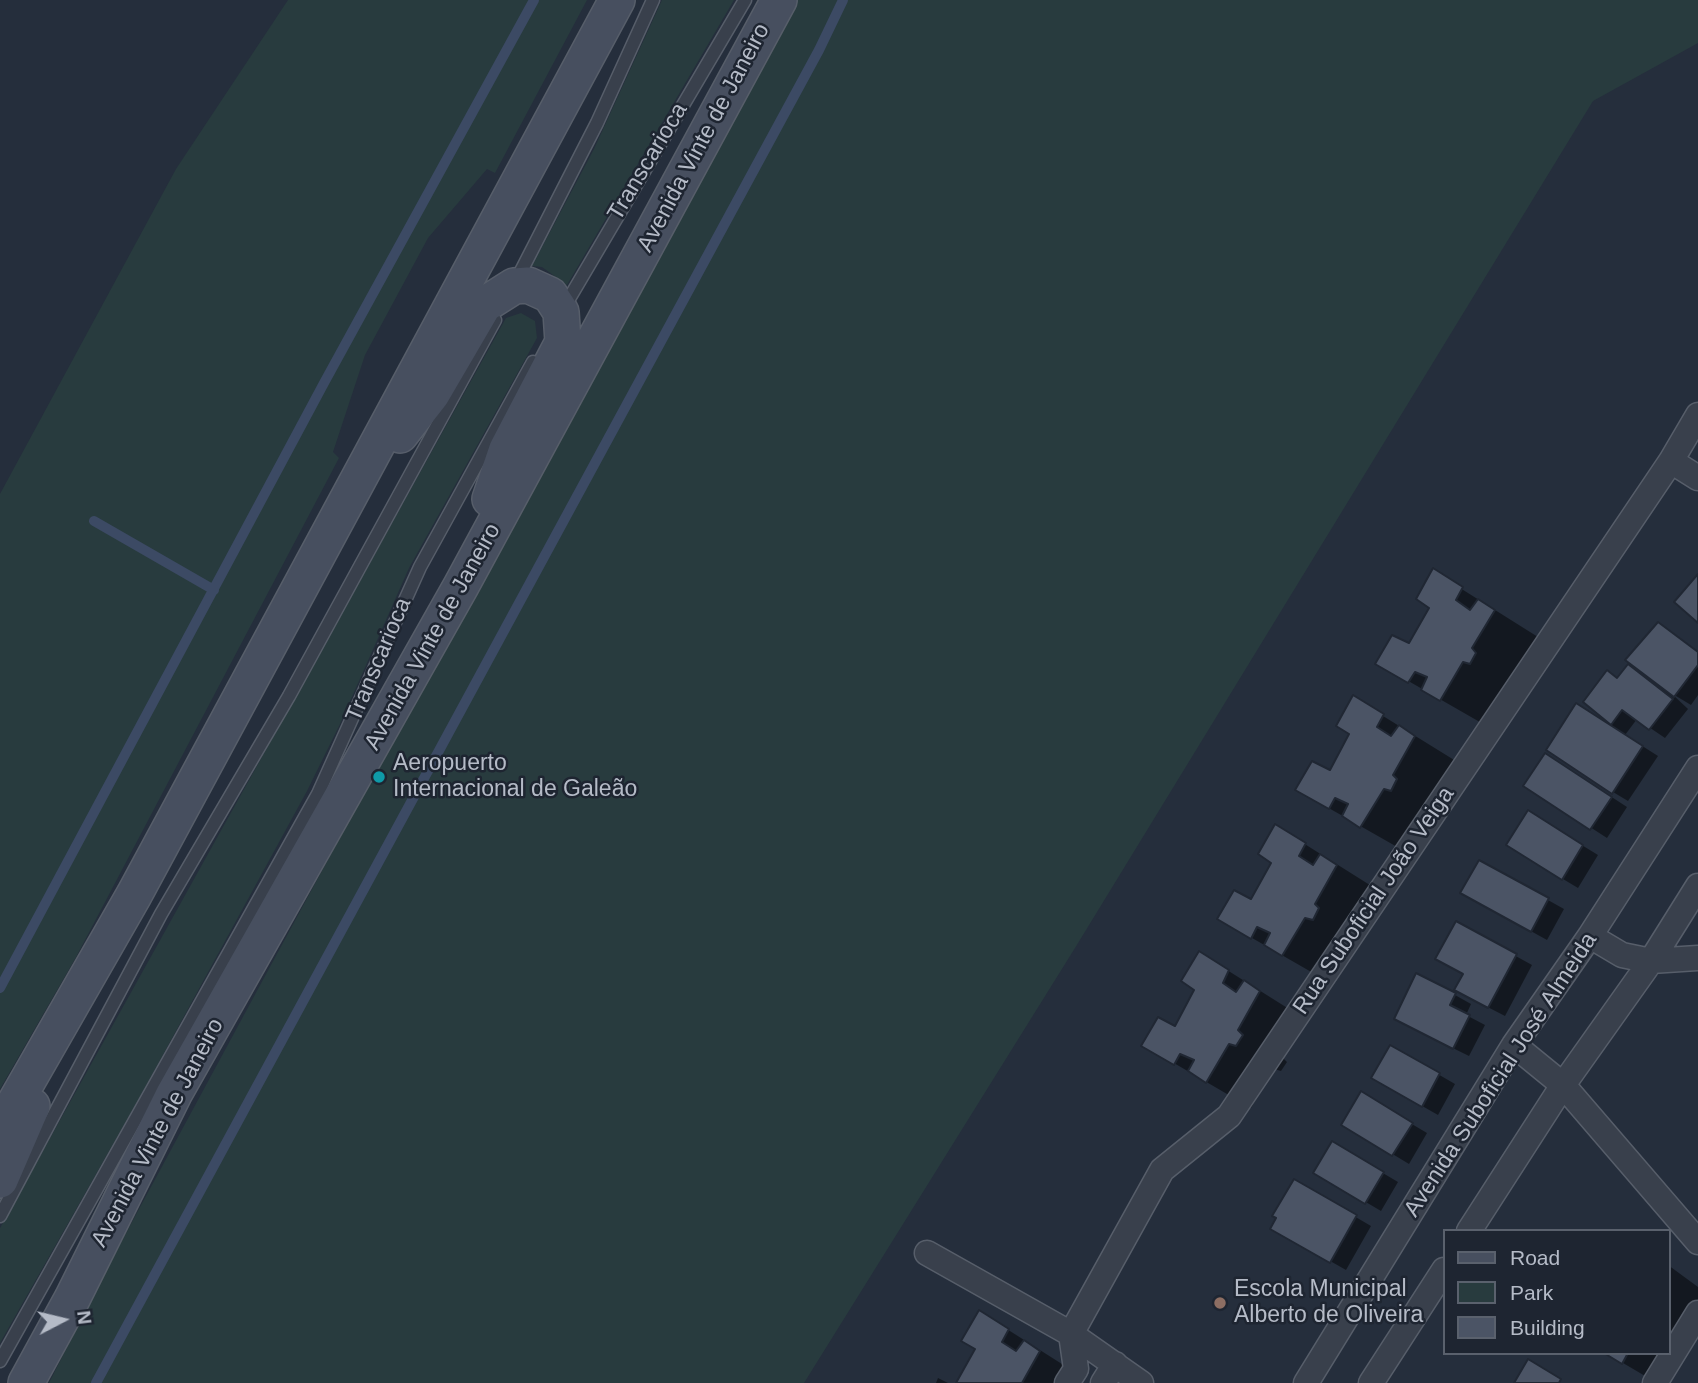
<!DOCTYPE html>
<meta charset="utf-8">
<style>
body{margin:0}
#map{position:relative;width:1698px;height:1383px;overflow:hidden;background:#252e3c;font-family:Arial,sans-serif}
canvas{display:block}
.legend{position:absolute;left:1443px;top:1229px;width:228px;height:126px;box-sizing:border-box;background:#1e2531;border:2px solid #5a616d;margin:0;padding:9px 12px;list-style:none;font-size:21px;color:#b5bbc7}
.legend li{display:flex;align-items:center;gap:14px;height:35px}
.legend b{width:35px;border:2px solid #5a616d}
.north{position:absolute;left:28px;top:1285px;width:70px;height:70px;-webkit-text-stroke:5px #1e2531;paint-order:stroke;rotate:83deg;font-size:19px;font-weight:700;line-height:28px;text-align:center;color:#b5bbc7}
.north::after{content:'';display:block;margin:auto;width:24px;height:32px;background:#b5bbc7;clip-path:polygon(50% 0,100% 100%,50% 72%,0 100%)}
</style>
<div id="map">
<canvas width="1698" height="1383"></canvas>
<ul class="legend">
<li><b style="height:9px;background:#474f5f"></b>Road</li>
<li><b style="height:19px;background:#283b3e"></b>Park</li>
<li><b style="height:19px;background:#4b5465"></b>Building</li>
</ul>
<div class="north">N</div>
</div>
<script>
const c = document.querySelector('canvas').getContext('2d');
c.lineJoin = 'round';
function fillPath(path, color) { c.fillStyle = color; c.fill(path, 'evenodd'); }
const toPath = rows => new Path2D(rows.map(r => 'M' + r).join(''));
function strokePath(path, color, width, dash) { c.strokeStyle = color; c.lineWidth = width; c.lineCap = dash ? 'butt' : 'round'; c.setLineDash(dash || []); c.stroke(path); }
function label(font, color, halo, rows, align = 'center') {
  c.font = font + ' Arial,sans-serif'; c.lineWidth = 5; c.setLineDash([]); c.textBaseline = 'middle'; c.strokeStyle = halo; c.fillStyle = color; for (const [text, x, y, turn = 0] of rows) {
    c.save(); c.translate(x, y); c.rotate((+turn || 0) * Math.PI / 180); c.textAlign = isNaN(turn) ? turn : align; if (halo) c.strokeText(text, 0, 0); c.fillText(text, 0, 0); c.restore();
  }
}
fillPath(toPath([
 [288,0,587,0,495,173,487,169,428,238,365,355,333,452,339,458,75,959,0,1089,0,494,176,169],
 [662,0,734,0,567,285,542,267,532,266,594,149],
 [793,0,1698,0,1698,43,1593,101,1075,948,804,1383,49,1383,106,1270],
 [521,313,535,321,537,338,409,568,340,724,307,791,141,1095,0,1343,0,1228,506,318]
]), '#283b3e');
fillPath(toPath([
 [1433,571,1538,637,1485,725,1377,663,1410,646,1431,608],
 [1658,624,1698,651,1698,695,1691,705,1671,693,1688,709,1665,738,1637,719,1625,735,1658,756,1628,801,1613,792,1604,722,1618,679,1628,666,1646,673],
 [1354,698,1459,763,1406,852,1297,790,1330,773,1352,734],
 [1561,764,1627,807,1607,838,1525,785],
 [1544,822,1598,855,1578,888,1563,879],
 [1276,826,1381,892,1327,981,1219,919,1252,901,1273,863],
 [1480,862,1564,909,1547,940,1462,893],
 [1456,923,1532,965,1505,1016,1472,999],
 [1200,953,1289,1009,1282,1057,1287,1062,1281,1071,1274,1069,1251,1108,1143,1045,1175,1028,1197,989],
 [1455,995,1471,1004,1466,1015,1485,1025,1469,1056,1412,1028],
 [1391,1047,1455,1084,1438,1115,1373,1078],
 [1361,1094,1427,1133,1409,1164,1343,1124],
 [1332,1143,1398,1182,1381,1211,1315,1172],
 [1294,1181,1371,1226,1346,1270,1272,1228],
 [1668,1265,1698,1287,1698,1334,1682,1345,1690,1350,1670,1383,1657,1383,1606,1353,1668,1353],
 [980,1312,1084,1378,1081,1383,958,1383,977,1349],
 [938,1378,948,1383,936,1383]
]), '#0007');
strokePath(toPath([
 [94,521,214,590],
 [0,988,324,383,534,0],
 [96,1383,819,50,843,0]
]), '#3c4a64', 10);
const building = toPath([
 [1433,568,1463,587,1456,600,1470,610,1478,599,1495,610,1472,648,1476,653,1470,664,1463,662,1440,701,1421,690,1427,677,1415,672,1408,683,1375,664,1392,635,1409,643,1429,608,1416,599,1433,568],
 [1698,574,1698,623,1674,602,1698,574],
 [1658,622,1698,652,1698,665,1674,697,1625,660,1658,622],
 [1628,664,1673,699,1649,730,1622,710,1611,725,1583,702,1607,670,1617,678,1628,664],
 [1353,695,1384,714,1377,727,1391,736,1399,725,1415,736,1393,775,1397,779,1391,791,1384,789,1360,828,1342,816,1348,804,1335,798,1329,809,1295,790,1312,761,1330,770,1349,734,1336,726,1353,695],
 [1576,703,1643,746,1612,794,1546,750,1576,703],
 [1545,753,1612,797,1590,830,1523,786,1545,753],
 [1528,810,1583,845,1562,880,1506,845,1528,810],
 [1275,824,1306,843,1299,856,1313,865,1320,854,1337,865,1315,904,1319,908,1313,920,1305,918,1282,956,1264,945,1270,933,1257,927,1251,939,1217,919,1234,890,1251,899,1271,863,1258,854,1275,824],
 [1479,860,1549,898,1531,932,1460,893,1479,860],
 [1456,921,1517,954,1488,1008,1454,990,1463,974,1435,959,1456,921],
 [1199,951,1229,970,1223,983,1236,992,1244,980,1260,991,1238,1030,1243,1035,1236,1046,1229,1044,1206,1083,1188,1071,1194,1060,1180,1054,1174,1065,1141,1046,1158,1017,1175,1026,1194,990,1181,981,1199,951],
 [1416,973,1456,993,1450,1005,1470,1015,1453,1049,1394,1019,1416,973],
 [1390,1045,1440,1073,1422,1107,1371,1078,1390,1045],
 [1361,1091,1413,1123,1392,1156,1341,1125,1361,1091],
 [1332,1141,1384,1172,1365,1204,1313,1173,1332,1141],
 [1294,1179,1357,1215,1330,1263,1270,1229,1276,1218,1272,1216,1294,1179],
 [979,1310,1009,1329,1002,1342,1016,1351,1024,1340,1040,1351,1022,1383,956,1383,975,1349,961,1341,979,1310],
 [1604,1353,1628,1353,1622,1364,1604,1353],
 [1528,1359,1561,1379,1559,1383,1514,1383,1528,1359]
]);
fillPath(building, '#4b5465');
strokePath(building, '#202733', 2);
const lane = toPath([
 [515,283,597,123,653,0],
 [563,309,745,0],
 [0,1216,161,914,289,696,495,320],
 [0,1361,318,794,420,567,533,362]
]);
const street = toPath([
 [1671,461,1698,478],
 [1590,936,1622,955,1651,961,1698,958],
 [1514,1045,1563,1085,1698,1242],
 [1469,1231,1563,1085,1651,961,1698,886],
 [927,1253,1071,1334,1141,1383],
 [1067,1383,1076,1369,1071,1334,1162,1170,1229,1116,1671,461,1698,415],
 [1103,1383,1115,1364],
 [1306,1383,1514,1045,1590,936,1698,768],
 [1371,1383,1444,1270],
 [1655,1383,1698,1313]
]);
const secondary = toPath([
 [400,435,432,394,484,305,514,286,528,285,550,295,561,312,563,342,507,449,490,499],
 [0,1129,134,895,617,0],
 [0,1180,32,1106],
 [26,1383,72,1299,174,1094,461,586,779,0]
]);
strokePath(lane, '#575e6a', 15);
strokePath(street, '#575e6a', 27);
strokePath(secondary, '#575e6a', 38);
strokePath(lane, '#39404c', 12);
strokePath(street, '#39404c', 24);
strokePath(secondary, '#474f5f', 35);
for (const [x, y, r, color] of [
 [379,777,7,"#0f9aa8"],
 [1220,1303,7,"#8d6e63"]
]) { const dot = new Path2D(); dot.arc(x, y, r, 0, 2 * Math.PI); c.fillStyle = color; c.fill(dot); strokePath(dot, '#1e2531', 2.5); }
label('23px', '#b5bbc7', '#1e2531', [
 ["Avenida Vinte de Janeiro",704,138,-62],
 ["Transcarioca",648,162,-59],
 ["Avenida Vinte de Janeiro",433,637,-61],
 ["Transcarioca",379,660,-67],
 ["Rua Suboficial João Veiga",1374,901,-56],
 ["Avenida Suboficial José Almeida",1501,1075,-57],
 ["Avenida Vinte de Janeiro",158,1133,-62]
]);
label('23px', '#b5bbc7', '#1e2531', [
 ["Aeropuerto",393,764],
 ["Internacional de Galeão",393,790],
 ["Escola Municipal",1234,1290],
 ["Alberto de Oliveira",1234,1316]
], 'left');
</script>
